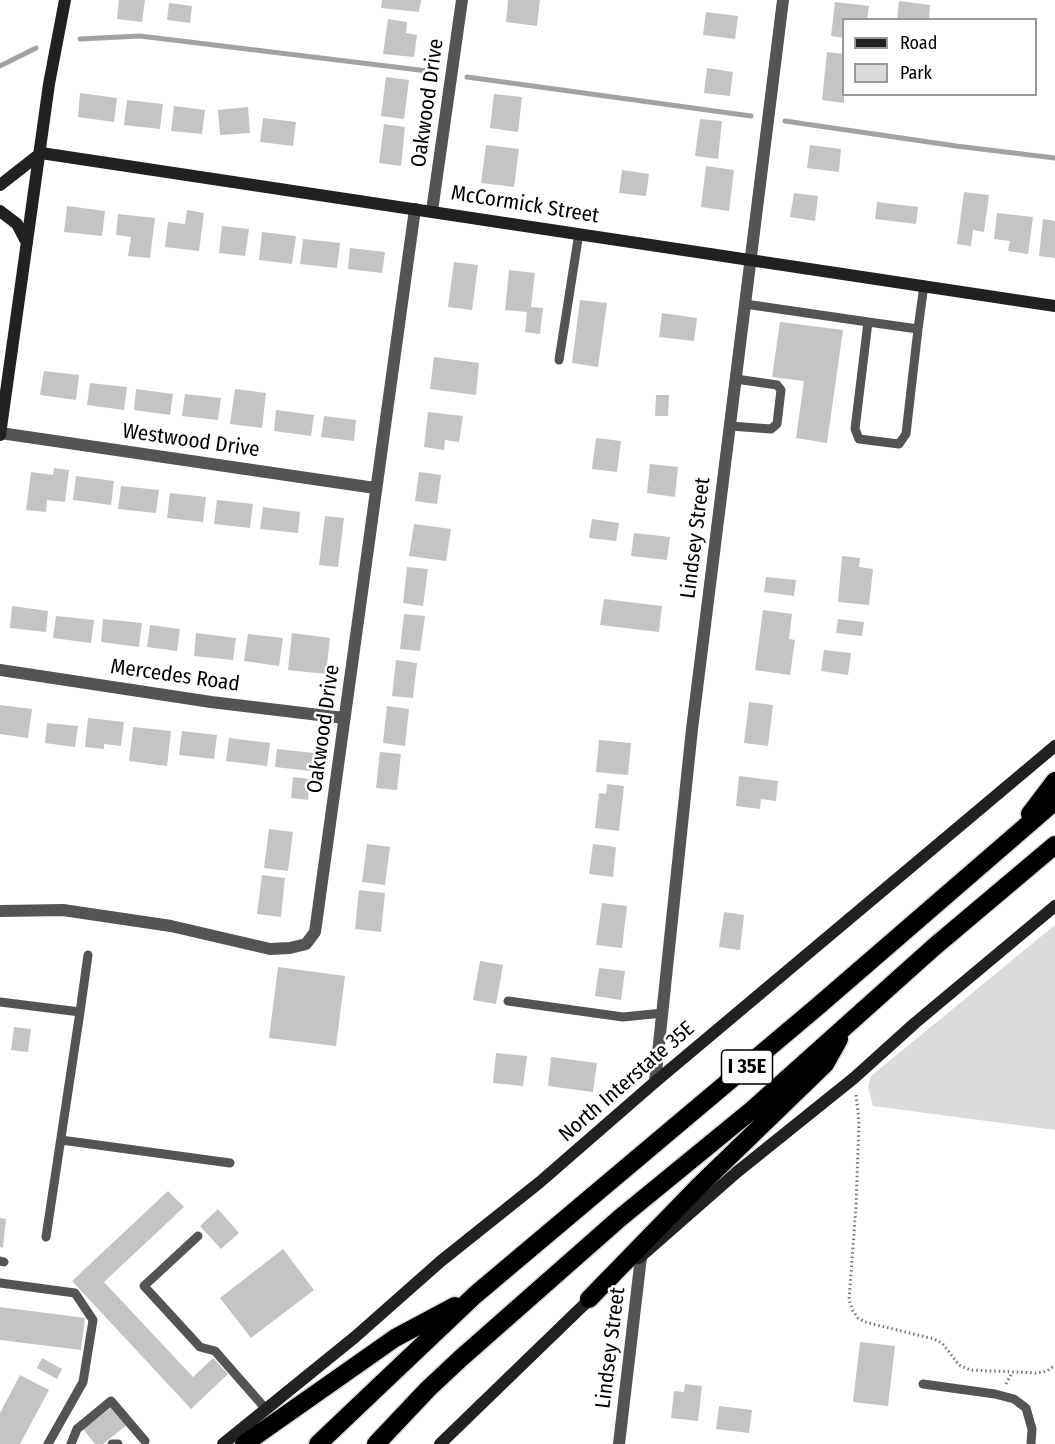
<!DOCTYPE html>
<style>
body{margin:0}
#map{position:relative;width:1055px;height:1444px;overflow:hidden;background:#fff;font-family:"Fira Sans Condensed",sans-serif}
canvas{display:block}
.legend{position:absolute;left:842px;top:18px;width:195px;height:78px;box-sizing:border-box;background:#fff;border:2px solid #999;margin:0;padding:8px 10px;list-style:none;font-size:18px;color:#000}
.legend li{display:flex;align-items:center;gap:12px;height:30px}
.legend b{width:30px;border:2px solid #999}
</style>
<div id="map">
<canvas width="1055" height="1444"></canvas>
<ul class="legend">
<li><b style="height:8px;background:#212121"></b>Road</li>
<li><b style="height:16px;background:#dbdbdb"></b>Park</li>
</ul>
</div>
<script>
const c = document.querySelector('canvas').getContext('2d');
c.lineJoin = 'round';
function fillPath(path, color) { c.fillStyle = color; c.fill(path, 'evenodd'); }
const toPath = rows => new Path2D(rows.map(r => 'M' + r).join(''));
function strokePath(path, color, width, dash) { c.strokeStyle = color; c.lineWidth = width; c.lineCap = dash ? 'butt' : 'round'; c.setLineDash(dash || []); c.stroke(path); }
function label(font, color, halo, rows, align = 'center') {
  c.font = font + ' "Fira Sans Condensed",sans-serif'; c.lineWidth = 5; c.setLineDash([]); c.textBaseline = 'middle'; c.strokeStyle = halo; c.fillStyle = color; for (const [text, x, y, turn = 0] of rows) {
    c.save(); c.translate(x, y); c.rotate((+turn || 0) * Math.PI / 180); c.textAlign = isNaN(turn) ? turn : align; if (halo) c.strokeText(text, 0, 0); c.fillText(text, 0, 0); c.restore();
  }
}
fillPath(toPath([
 [1055,925,1055,1130,873,1106,868,1086,871,1076]
]), '#dbdbdb');
strokePath(toPath([
 [80,39,140,36,436,72],
 [0,66,36,48],
 [467,77,751,116],
 [785,121,956,146,1055,158]
]), '#a2a2a2', 5);
fillPath(toPath([
 [119,0,145,0,142,22,117,19],
 [382,0,421,0,419,12,381,8],
 [508,0,540,0,537,26,506,22],
 [899,1,930,5,929,20,897,20],
 [835,2,869,6,867,20,844,20,844,38,831,36],
 [169,3,192,6,190,23,167,20],
 [706,12,738,16,735,39,703,35],
 [388,19,407,22,406,33,417,35,414,57,383,54],
 [827,52,844,54,844,103,822,100],
 [707,68,733,72,730,96,704,93],
 [386,77,409,80,404,119,381,116],
 [80,93,117,98,114,122,78,117],
 [494,94,522,97,518,132,490,128],
 [127,100,163,104,160,129,124,125],
 [174,106,205,110,202,134,171,131],
 [248,107,250,133,220,135,218,110],
 [263,118,296,122,293,146,260,142],
 [700,119,722,121,718,159,695,156],
 [384,124,405,127,401,166,379,163],
 [486,145,519,149,514,187,481,183],
 [810,145,841,149,839,172,807,168],
 [706,166,734,170,729,211,701,207],
 [622,170,649,174,646,196,619,193],
 [964,192,989,195,984,232,973,230,971,246,957,244],
 [794,193,818,196,815,221,790,217],
 [877,202,918,207,916,224,875,219],
 [67,206,105,211,102,236,64,232],
 [187,210,204,213,199,251,165,247,168,222,185,224],
 [997,213,1033,217,1028,254,1008,251,1010,241,994,239],
 [118,214,155,218,150,258,128,256,131,237,116,235],
 [1043,219,1055,221,1055,258,1039,256],
 [222,226,249,229,245,256,219,253],
 [262,232,296,236,292,264,259,260],
 [303,239,340,243,337,268,300,264],
 [350,248,385,252,382,273,348,269],
 [454,262,478,265,472,310,448,307],
 [509,270,535,273,531,307,543,308,540,334,525,332,527,312,505,310],
 [580,300,607,303,598,367,572,363],
 [662,313,697,318,694,341,659,337],
 [780,322,843,330,827,443,796,438,804,381,772,377],
 [434,357,479,363,476,395,430,389],
 [44,371,79,375,76,400,40,395],
 [90,383,127,387,124,410,87,405],
 [136,389,173,394,170,415,134,410],
 [235,389,266,393,262,428,230,424],
 [185,394,221,398,218,420,182,416],
 [656,395,669,395,668,416,655,416],
 [276,410,314,415,311,436,274,431],
 [428,412,463,416,459,442,445,440,444,450,424,447],
 [324,416,356,420,354,441,321,437],
 [596,438,621,441,617,472,592,469],
 [650,464,678,467,675,497,647,493],
 [54,468,69,470,65,502,47,500,46,512,26,510,31,472,53,475],
 [419,472,441,475,437,504,415,501],
 [76,476,114,481,111,505,73,500],
 [121,486,159,490,156,513,118,509],
 [170,493,206,497,203,522,167,518],
 [217,500,253,504,250,528,214,524],
 [263,507,300,512,298,533,260,529],
 [325,516,344,518,338,567,319,565],
 [592,519,619,523,616,541,589,538],
 [414,524,451,529,446,561,409,556],
 [634,533,670,537,667,560,631,556],
 [842,556,860,558,859,567,873,569,869,605,838,602],
 [407,567,428,569,423,606,403,603],
 [766,577,796,580,794,596,764,592],
 [604,599,662,606,659,632,600,625],
 [12,606,48,611,46,632,10,628],
 [763,610,792,614,789,639,795,640,790,675,755,670],
 [404,614,425,616,420,651,400,649],
 [56,616,94,620,91,643,53,638],
 [103,619,142,623,139,647,101,642],
 [838,619,864,622,862,636,836,633],
 [150,625,180,629,177,651,147,647],
 [196,633,236,638,233,660,194,656],
 [292,633,330,638,326,674,288,670],
 [248,634,283,638,279,666,244,661],
 [824,650,851,653,848,675,821,671],
 [396,660,417,663,413,698,392,696],
 [749,702,773,705,768,746,744,743],
 [0,705,32,709,28,738,0,734],
 [387,706,409,709,405,746,383,743],
 [88,718,124,722,121,746,104,744,104,749,85,747],
 [47,723,78,726,75,747,45,743],
 [133,727,171,731,167,766,129,761],
 [182,731,217,735,214,759,179,755],
 [229,738,270,743,267,766,226,761],
 [599,740,631,743,628,775,596,772],
 [277,749,314,753,311,771,275,767],
 [380,752,401,754,397,790,376,788],
 [739,776,778,781,776,801,761,799,760,809,736,806],
 [293,777,310,779,308,800,291,798],
 [607,784,624,786,619,831,595,828,599,793,606,794],
 [269,829,293,832,288,871,264,868],
 [367,844,390,847,385,885,362,882],
 [593,844,616,847,613,877,589,874],
 [262,875,285,878,281,917,257,914],
 [359,890,385,893,381,932,355,929],
 [602,903,627,906,622,948,596,945],
 [724,912,744,915,740,950,719,947],
 [480,961,503,965,496,1004,473,1000],
 [278,967,345,976,336,1046,269,1038],
 [599,968,625,971,621,1000,595,996],
 [14,1027,31,1029,28,1052,11,1050],
 [496,1053,527,1056,523,1086,493,1083],
 [551,1057,597,1063,593,1092,548,1086],
 [168,1191,184,1207,104,1282,193,1377,213,1358,228,1374,191,1409,72,1281],
 [218,1209,239,1233,221,1249,200,1226],
 [0,1218,6,1219,3,1248,0,1247],
 [283,1249,314,1290,251,1338,220,1298],
 [0,1307,85,1318,81,1350,0,1340],
 [860,1342,895,1346,888,1406,853,1402],
 [42,1358,62,1369,57,1379,37,1368],
 [20,1375,49,1390,20,1444,0,1444,0,1413],
 [685,1384,702,1386,698,1421,671,1418,674,1391,684,1392],
 [719,1406,752,1410,749,1433,716,1429],
 [112,1407,127,1425,103,1444,95,1444,83,1429]
]), '#c4c4c4');
const highway = toPath([
 [1030,814,1055,781],
 [589,1299,699,1186,825,1064,839,1039],
 [244,1444,395,1338,455,1306],
 [318,1444,475,1295,817,1007,1055,801],
 [376,1444,428,1389,460,1359,620,1218,752,1110,934,947,1055,845]
]);
strokePath(highway, '#dbdbdb', 21);
strokePath(toPath([
 [856,1095,859,1121,856,1207,849,1300,853,1311,858,1318,865,1322,934,1339,942,1343,959,1365,970,1370,1037,1373,1047,1371,1055,1365],
 [1006,1384,1012,1373]
]), '#767676', 3, [1.5, 3]);
strokePath(toPath([
 [745,304,868,322],
 [918,329,868,322,855,429,859,439,899,444,906,434,918,329,924,285],
 [559,360,579,233],
 [730,426,771,429,777,424,781,390,777,385,736,379],
 [508,1001,623,1017,663,1013],
 [0,1002,80,1012,88,955],
 [61,1140,230,1163],
 [198,1236,144,1286,200,1347,215,1351,265,1408],
 [46,1237,80,1012],
 [0,1261,4,1262],
 [0,1283,75,1293,93,1320,83,1382,48,1444],
 [923,1384,995,1394,1014,1399,1026,1408,1032,1429,1031,1444],
 [71,1444,77,1429,111,1401,145,1441],
 [112,1444,118,1444]
]), '#545454', 9);
strokePath(toPath([
 [432,211,462,0],
 [0,433,375,488],
 [0,670,211,702,344,718],
 [0,911,63,910,171,926,270,949,290,948,306,944,315,932,415,209],
 [655,1082,692,729,783,0],
 [619,1444,641,1257]
]), '#545454', 12);
strokePath(toPath([
 [0,185,41,153,1055,306],
 [0,211,17,224,27,243],
 [0,435,49,84,65,0],
 [639,1258,737,1172,854,1078,915,1023,1055,906],
 [223,1444,355,1337,441,1261,540,1182,655,1082,1055,746],
 [440,1444,593,1296]
]), '#212121', 12);
strokePath(highway, '#000', 18);
for (const [x, y, w] of [
 [747,1067,51]
]) { const box = new Path2D(); box.roundRect(x - w / 2, y - 17, w, 34, 4.5); c.fillStyle = '#fff'; c.fill(box); strokePath(box, '#000', 1.5); }
label('bold 20px', '#000', null, [
 ["I 35E",747,1067]
]);
label('21px', '#000', '#fff', [
 ["Oakwood Drive",428,103,-82],
 ["McCormick Street",525,205,9],
 ["Westwood Drive",191,441,8],
 ["Lindsey Street",696,538,-83],
 ["Mercedes Road",175,676,8],
 ["Oakwood Drive",324,729,-82],
 ["North Interstate 35E",627,1082,-41],
 ["Lindsey Street",611,1348,-83]
]);
</script>
